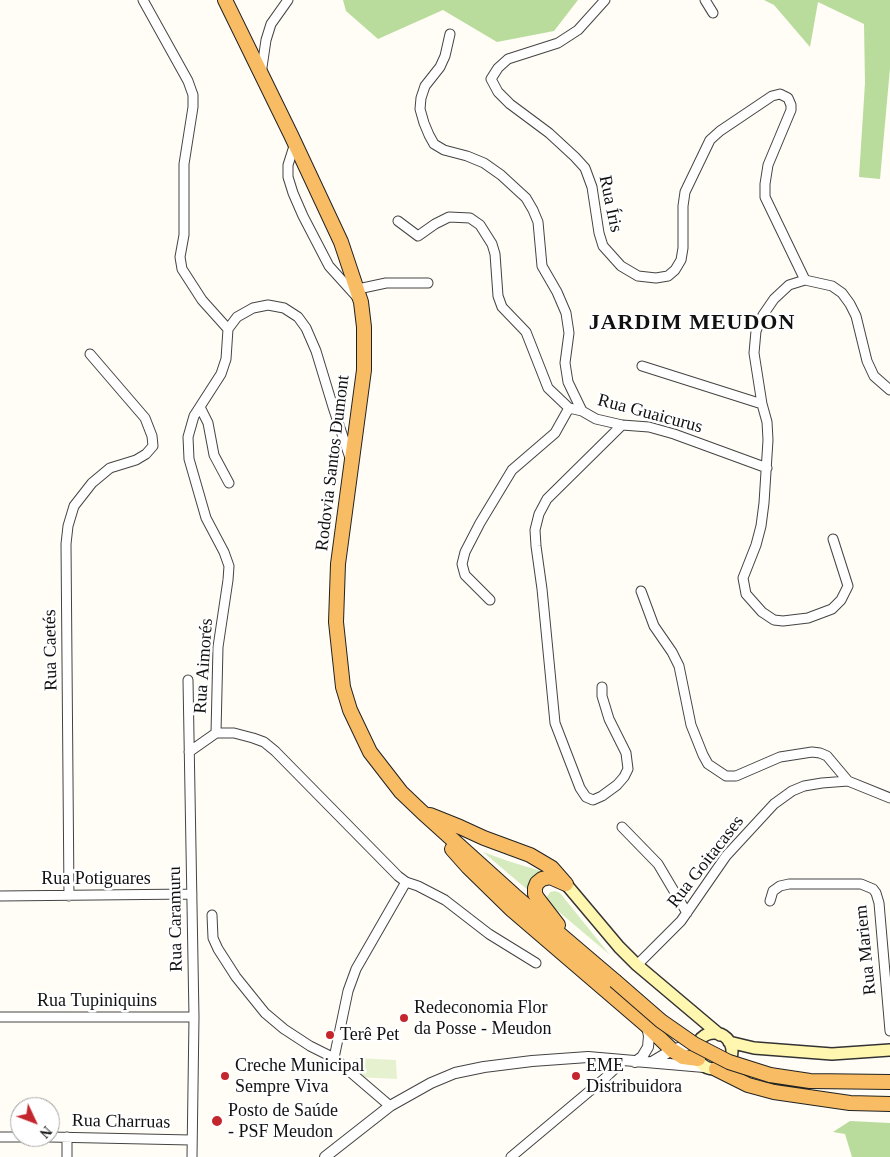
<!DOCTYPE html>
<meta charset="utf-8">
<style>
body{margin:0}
#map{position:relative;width:890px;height:1157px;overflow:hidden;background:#fffdf5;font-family:Georgia,serif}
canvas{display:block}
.north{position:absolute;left:10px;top:1097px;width:50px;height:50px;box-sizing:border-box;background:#fff;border:1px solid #a0a0a0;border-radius:50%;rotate:133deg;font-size:14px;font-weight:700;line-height:20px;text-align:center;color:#111}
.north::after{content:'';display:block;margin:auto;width:18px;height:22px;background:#c4262e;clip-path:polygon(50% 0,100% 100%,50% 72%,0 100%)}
</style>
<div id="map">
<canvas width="890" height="1157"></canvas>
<div class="north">N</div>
</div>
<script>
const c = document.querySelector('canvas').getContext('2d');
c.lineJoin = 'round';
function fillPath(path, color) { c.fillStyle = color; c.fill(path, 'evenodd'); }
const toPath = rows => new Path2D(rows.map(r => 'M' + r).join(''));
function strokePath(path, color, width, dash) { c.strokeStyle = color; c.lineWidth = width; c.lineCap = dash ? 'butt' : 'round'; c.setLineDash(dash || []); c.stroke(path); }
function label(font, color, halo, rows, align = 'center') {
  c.font = font + ' Georgia,serif'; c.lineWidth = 5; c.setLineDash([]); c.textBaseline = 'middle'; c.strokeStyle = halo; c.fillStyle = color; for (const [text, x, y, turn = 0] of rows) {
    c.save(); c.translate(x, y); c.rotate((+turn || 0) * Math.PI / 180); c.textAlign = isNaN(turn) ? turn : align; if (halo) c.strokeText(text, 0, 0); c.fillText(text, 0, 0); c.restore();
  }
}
fillPath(toPath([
 [483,852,508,861,544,872,529,891],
 [555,891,560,893,610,955,552,906,547,897,550,892]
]), '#d5ebbd');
fillPath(toPath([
 [343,0,578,0,554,31,497,42,443,10,378,39,346,11],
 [764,0,890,0,890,68,880,179,859,177,865,83,864,24,818,2,810,47,774,5],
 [850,1121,890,1123,890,1157,852,1157,845,1134,833,1132]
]), '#b9dc9c');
fillPath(toPath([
 [356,1058,396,1060,397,1079,356,1077]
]), '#e6f2cf');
const minor = toPath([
 [143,0,188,81,193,95,193,107,184,164,184,235,180,257,182,269,202,300,228,329],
 [605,0,578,30,558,43,508,59,498,68,491,79,498,92,510,104,549,133,575,157,585,168,592,187,599,233,603,246,621,266,638,276,656,278,668,276,675,270,681,260,683,248,683,206,685,192,710,140,720,131,772,96,780,94,788,98,791,105,791,110,768,165,765,184,765,197,805,280],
 [705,0,713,13],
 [450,34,445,56,440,67,425,86,421,98,420,109,424,123,429,135,434,144,444,150,467,156,484,163,501,175,526,198,533,210,538,222,542,266,557,292,566,313,569,333,565,363,568,382,582,411],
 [261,74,266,40,271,24,288,0],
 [295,143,288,165,288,177,293,193,303,216,329,266,357,297],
 [398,221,418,236,435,224,449,217,470,218,480,225,492,244,495,254,498,296,502,307,526,332,548,388,569,408,582,411,596,419,622,425,649,427,674,434,767,468],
 [358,289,386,283,428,283],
 [642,366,762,404],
 [200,407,208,423,214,455,229,483],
 [833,539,848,586,841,600,832,609,808,618,783,621,774,620,762,612,746,594,743,578,756,545,761,526,764,503,768,440,767,422,762,404,754,353,756,331,763,315,774,299,789,285,805,280,832,286,842,293,850,304,856,316,867,361,874,376,890,390],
 [641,591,654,626,672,652,679,666,691,725,703,755,708,764,726,776,736,776,780,757,812,752,820,753,827,756,848,781],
 [490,600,465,575,462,564,465,552,480,523,512,470,555,433,569,408],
 [188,680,194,1017,192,1157],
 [602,687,602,696,609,719,626,753,628,769,624,777,617,785,602,796,593,800,586,797,580,788,555,723,542,589,536,546,535,530,539,514,547,499,622,425],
 [189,752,216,733],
 [622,827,658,864,687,913],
 [406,882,418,886,445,900,489,934,536,963],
 [0,896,192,894],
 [69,896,66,544,68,526,74,506,92,483,110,468,136,460,146,454,153,446,152,436,145,418,90,354],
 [770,901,773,891,780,886,789,884,861,884,873,889,876,893,879,903,890,1031],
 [212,915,213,938,218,949,236,977,265,1013,284,1029,310,1046,334,1058,390,1106],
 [637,965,681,921,726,856,774,804,792,791,804,786,822,783,848,781,890,798],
 [0,1017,194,1017],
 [334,1058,348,991,356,969,406,882,398,876,275,751,264,742,253,738,234,733,216,733,218,647,228,580,229,566,224,552,206,518,189,459,188,437,194,416,221,374,226,359,228,329,237,317,253,308,268,305,284,308,298,317,306,328,316,351,333,407,350,458],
 [0,1137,20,1137],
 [50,1137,191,1140],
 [67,1137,67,1157],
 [511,1157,604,1079,623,1061]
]);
const tertiary = toPath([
 [635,1062,642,1057,648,1047,649,1036,647,1026],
 [652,1062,672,1050,698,1042],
 [325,1157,390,1106,431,1083,455,1073,484,1067,532,1061,588,1057,704,1067]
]);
const secondary = toPath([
 [566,884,619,947,637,965,720,1035],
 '696 1051a18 18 0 1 1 36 0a18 18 0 1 1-36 0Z',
 [729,1042,754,1048,832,1054,890,1050]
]);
const trunk = toPath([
 [225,0,291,135,341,242,361,302,364,327,364,370,338,564,336,622,343,687,350,710,370,752,401,792,422,812,514,895,615,981],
 [430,815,460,827,484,838,530,855,552,868,566,884],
 [452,849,468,867,512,910,646,1025,672,1050,683,1057,698,1059],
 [558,925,538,899,535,894,535,888,537,883,542,879,550,877,566,884],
 [716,1069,748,1085,774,1092,850,1103,890,1104],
 [770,1075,810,1081,890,1082]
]);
strokePath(minor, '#444', 11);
strokePath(tertiary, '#444', 12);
strokePath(secondary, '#333', 14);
strokePath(trunk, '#222', 16);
strokePath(minor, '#fff', 9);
strokePath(tertiary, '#fff', 10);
strokePath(secondary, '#fff6b0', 11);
strokePath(trunk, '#f7bc64', 14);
const trunkBridge = toPath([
 [615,981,661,1021,694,1044,729,1062,770,1075]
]);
strokePath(trunkBridge, '#222', 16, []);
strokePath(trunkBridge, '#f7bc64', 14);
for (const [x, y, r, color] of [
 [404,1018,5,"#c4262e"],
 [330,1035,5,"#c4262e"],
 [225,1076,5,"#c4262e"],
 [576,1076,5,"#c4262e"],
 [217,1121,6,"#c4262e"]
]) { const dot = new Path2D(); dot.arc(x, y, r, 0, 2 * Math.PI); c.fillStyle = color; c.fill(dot); strokePath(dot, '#fff', 2); }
label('18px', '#111', '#fff', [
 ["Rua Íris",610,204,78],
 ["Rua Guaicurus",650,414,15],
 ["Rodovia Santos Dumont",333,463,-83],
 ["Rua Caetés",51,650,-91],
 ["Rua Aimorés",204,666,-86],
 ["Rua Goitacases",706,862,-52],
 ["Rua Potiguares",96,879],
 ["Rua Caramuru",176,919,-91],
 ["Rua Mariem",866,950,-96],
 ["Rua Tupiniquins",97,1001],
 ["Rua Charruas",121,1122,1]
]);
label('18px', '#111', '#fff', [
 ["Redeconomia Flor",414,1008],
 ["da Posse - Meudon",414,1029],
 ["Terê Pet",340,1035],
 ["Creche Municipal",235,1066],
 ["Sempre Viva",235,1087],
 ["EME",586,1066],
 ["Distribuidora",586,1087],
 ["Posto de Saúde",228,1111],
 ["- PSF Meudon",228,1132]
], 'left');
c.letterSpacing = '1px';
label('bold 22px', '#111', '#fff', [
 ["JARDIM MEUDON",692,323]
]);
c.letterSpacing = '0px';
</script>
